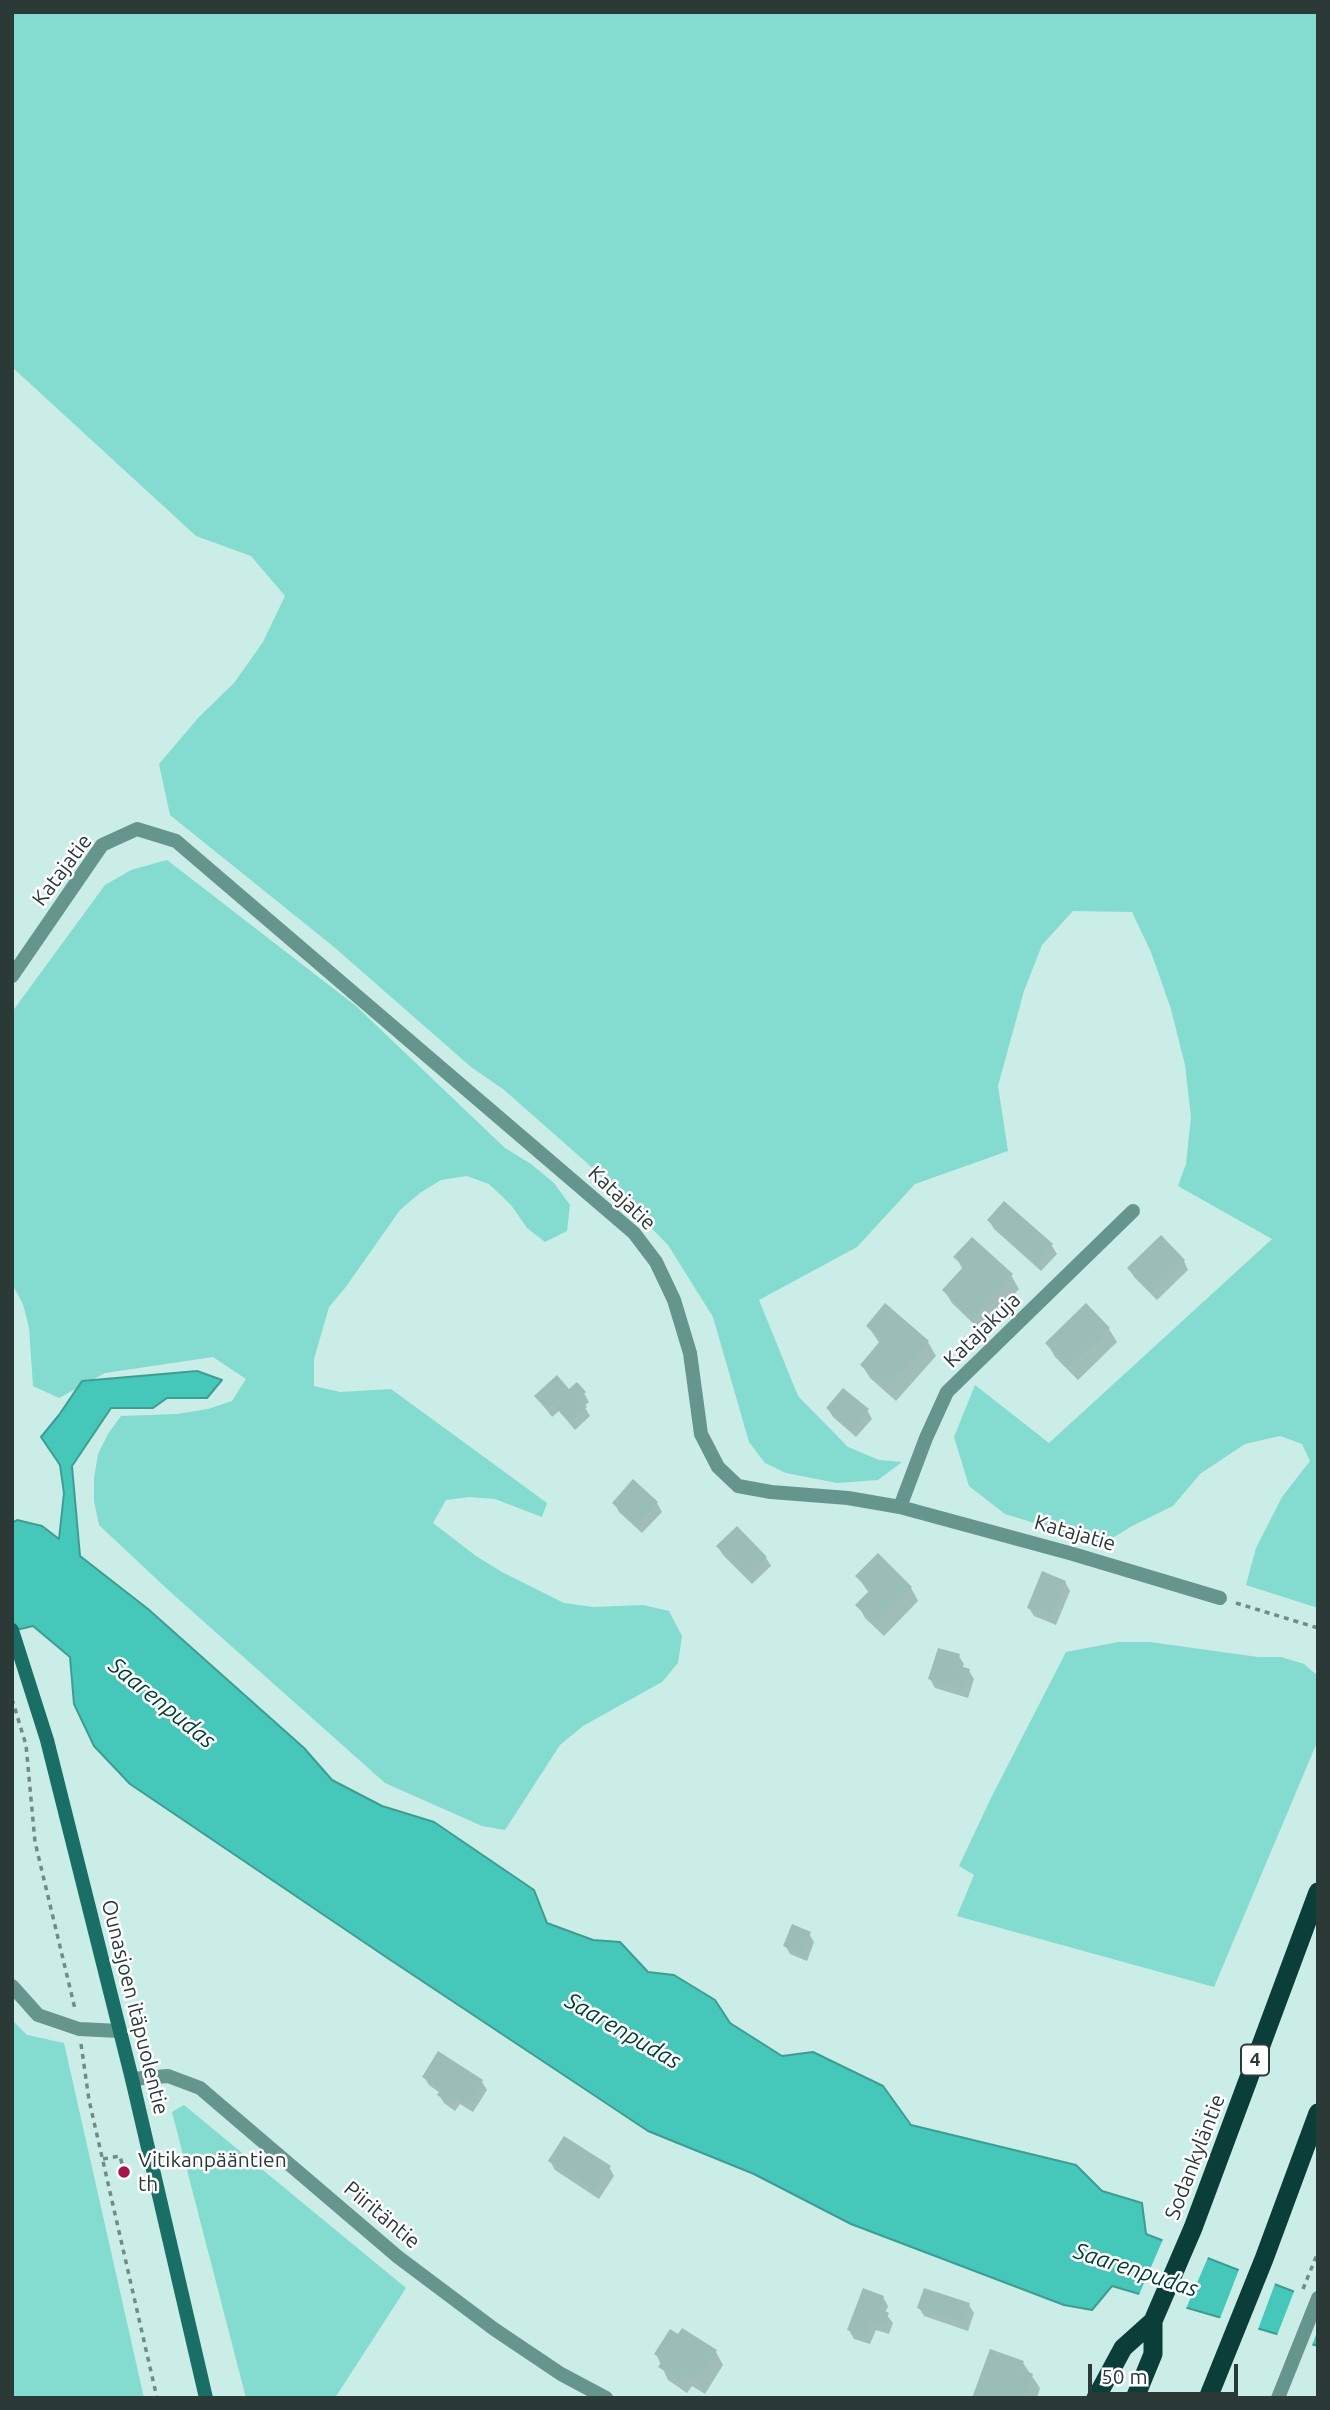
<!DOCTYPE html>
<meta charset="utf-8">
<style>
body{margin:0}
#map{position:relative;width:1330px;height:2410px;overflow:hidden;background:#caede7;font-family:Ubuntu,sans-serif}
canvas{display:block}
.frame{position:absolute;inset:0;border:14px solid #2b3937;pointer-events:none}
.scale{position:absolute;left:1088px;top:2364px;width:150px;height:32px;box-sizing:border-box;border:4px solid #2b3937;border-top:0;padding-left:9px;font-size:21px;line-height:24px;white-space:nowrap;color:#2b3937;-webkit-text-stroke:5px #fff;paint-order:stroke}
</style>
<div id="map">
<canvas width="1330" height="2410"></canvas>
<div class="frame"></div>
<div class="scale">50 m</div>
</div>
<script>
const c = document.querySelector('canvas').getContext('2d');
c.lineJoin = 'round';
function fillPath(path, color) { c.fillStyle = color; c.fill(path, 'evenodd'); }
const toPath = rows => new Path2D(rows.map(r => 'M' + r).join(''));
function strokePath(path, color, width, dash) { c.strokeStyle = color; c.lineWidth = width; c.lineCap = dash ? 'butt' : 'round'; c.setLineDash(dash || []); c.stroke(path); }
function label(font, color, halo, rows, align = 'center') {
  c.font = font + ' Ubuntu,sans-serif'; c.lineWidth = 5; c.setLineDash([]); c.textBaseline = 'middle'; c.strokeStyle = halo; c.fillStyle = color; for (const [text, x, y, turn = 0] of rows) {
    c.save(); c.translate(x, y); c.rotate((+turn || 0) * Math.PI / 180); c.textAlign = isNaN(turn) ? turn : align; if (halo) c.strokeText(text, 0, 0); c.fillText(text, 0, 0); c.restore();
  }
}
fillPath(toPath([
 [12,12,1318,12,1318,1608,1246,1585,1256,1548,1282,1497,1310,1461,1302,1444,1280,1436,1245,1444,1200,1474,1173,1506,1132,1526,1103,1544,1005,1514,969,1486,954,1437,975,1385,1049,1443,1272,1239,1178,1186,1186,1164,1191,1117,1185,1065,1171,1009,1151,952,1132,912,1073,911,1042,945,1024,991,998,1086,1008,1151,915,1184,857,1247,759,1300,798,1396,848,1447,879,1460,902,1462,878,1480,837,1483,786,1473,765,1463,749,1442,713,1317,668,1245,587,1163,503,1089,471,1067,334,947,170,815,159,764,199,717,234,683,263,642,285,596,251,556,196,536,12,367],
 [167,860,356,1006,505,1148,531,1164,554,1183,570,1205,567,1231,545,1242,527,1228,511,1205,489,1184,467,1176,441,1180,420,1193,400,1210,345,1288,329,1307,314,1359,314,1386,340,1392,391,1389,547,1503,542,1517,495,1499,469,1497,446,1500,433,1523,476,1556,502,1572,564,1603,593,1607,643,1605,669,1611,682,1636,678,1663,662,1682,583,1726,560,1745,505,1830,482,1826,385,1783,166,1588,99,1525,94,1501,94,1478,98,1454,108,1434,121,1416,177,1414,208,1409,232,1401,246,1379,213,1357,105,1373,59,1398,33,1386,29,1328,23,1304,12,1284,12,1012,105,885,131,870],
 [1118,1642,1150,1642,1258,1657,1281,1657,1304,1664,1318,1676,1318,1740,1214,1987,957,1916,974,1875,959,1866,991,1798,1066,1652],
 [12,2020,27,2035,64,2043,144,2398,12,2398],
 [184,2105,406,2288,335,2398,246,2398,172,2112]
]), '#84dbcf');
const water = toPath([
 [197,1371,222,1380,207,1398,167,1398,153,1408,111,1408,72,1466,80,1556,148,1609,304,1748,332,1780,382,1806,434,1822,534,1890,547,1923,593,1940,620,1942,648,1972,674,1975,715,2000,730,2023,782,2056,813,2052,883,2086,911,2125,1076,2165,1102,2191,1142,2203,1146,2234,1318,2301,1318,2346,1112,2286,1092,2310,1064,2305,851,2224,754,2174,648,2131,389,1959,130,1784,94,1746,74,1704,70,1657,33,1626,12,1631,12,1523,17,1520,42,1526,59,1539,64,1493,60,1465,41,1437,59,1415,82,1381,197,1371]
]);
fillPath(water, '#45c8b9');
strokePath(water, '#3d9d92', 2);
fillPath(toPath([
 [1164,2237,1209,2255,1185,2311,1138,2297],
 [1240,2267,1276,2281,1257,2332,1219,2321],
 [1295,2289,1318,2297,1318,2330,1311,2348,1276,2338]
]), '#caede7');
fillPath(toPath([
 [1005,1203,1052,1246,1057,1254,1041,1271,994,1229,989,1220],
 [956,1257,1011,1275,1019,1289,980,1330,952,1303,944,1290,963,1270],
 [1184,1261,1188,1270,1157,1300,1134,1277,1129,1268],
 [886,1306,928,1342,936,1356,896,1401,870,1378,862,1365,880,1344,868,1326],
 [1086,1306,1109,1329,1117,1342,1078,1380,1055,1357,1047,1343],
 [569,1391,584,1393,589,1402,584,1406,590,1416,575,1430,559,1411,552,1417,536,1396],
 [828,1409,867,1410,872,1419,856,1437,833,1417],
 [614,1503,657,1503,662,1512,642,1533,619,1512],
 [718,1547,766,1558,771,1566,752,1584,723,1555],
 [857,1576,911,1588,918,1601,884,1636,865,1618,858,1605,869,1593],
 [1065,1582,1070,1591,1056,1625,1034,1616,1029,1608],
 [959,1656,964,1664,962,1669,969,1671,974,1679,968,1698,935,1688,930,1679],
 [809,1934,814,1942,807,1961,790,1954,785,1945],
 [438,2054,482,2082,487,2090,473,2112,460,2104,455,2111,444,2103,439,2095,440,2093,429,2085,424,2077],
 [550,2161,609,2167,614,2176,599,2199,555,2170],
 [883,2297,888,2306,885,2313,893,2323,889,2334,876,2330,870,2344,854,2339,849,2330],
 [969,2305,974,2313,968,2331,924,2316,919,2308],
 [716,2352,723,2365,705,2394,692,2386,687,2393,668,2380,656,2354],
 [1023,2363,1040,2388,1037,2398,974,2398]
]), '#0003');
fillPath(toPath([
 [1004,1201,1053,1244,1035,1264,987,1220],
 [1161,1235,1185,1260,1151,1293,1127,1268],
 [972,1237,1013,1274,972,1318,942,1290,964,1266,953,1257],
 [885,1303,929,1341,888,1389,860,1365,881,1340,866,1326],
 [1086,1303,1110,1328,1069,1368,1045,1343],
 [557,1375,569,1389,577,1382,586,1392,579,1398,587,1407,569,1422,553,1404,546,1409,534,1396],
 [843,1388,869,1409,851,1430,826,1408],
 [633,1479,658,1502,637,1525,612,1503],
 [737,1526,767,1557,747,1577,716,1546],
 [878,1553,912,1587,875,1624,855,1605,870,1590,855,1576],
 [1042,1571,1066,1581,1051,1618,1027,1608],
 [938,1648,960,1654,957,1665,970,1669,964,1690,928,1679],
 [792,1924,811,1932,802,1954,783,1946],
 [438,2051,483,2080,468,2104,455,2096,450,2103,437,2095,441,2089,422,2077],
 [564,2136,611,2166,594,2191,548,2161],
 [863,2288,884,2296,880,2309,889,2313,884,2327,871,2322,866,2337,847,2330],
 [924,2288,970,2303,963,2323,917,2308],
 [682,2328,717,2350,697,2381,684,2373,679,2380,658,2367,663,2360,654,2354,670,2329,678,2334],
 [990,2349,1024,2361,1021,2369,1033,2374,1025,2398,972,2398]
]), '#9bbdb8');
strokePath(toPath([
 [1236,1603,1318,1628],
 [12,1699,26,1745,35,1842,75,2009],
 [81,2044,89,2100,157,2398],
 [103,2159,120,2156,124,2172],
 [1303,2289,1318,2252]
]), '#738b87', 3.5, [5, 5]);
strokePath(toPath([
 [12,976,102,845,137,829,176,841,634,1233,656,1262,674,1300,690,1353,701,1434,718,1467,738,1486,771,1492,848,1498,900,1507,1073,1554,1220,1598],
 [900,1507,926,1438,947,1392,1133,1211],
 [12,1986,38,2015,79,2029,119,2031],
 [132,2079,168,2076,200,2088,398,2257,494,2329,561,2374,606,2398]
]), '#66958e', 14);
strokePath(toPath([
 [1278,2398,1318,2298]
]), '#66958e', 14);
strokePath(toPath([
 [12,1630,47,1740,132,2079,206,2398]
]), '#196e65', 14);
strokePath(toPath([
 [1096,2398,1123,2348,1153,2321],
 [1135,2398,1153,2354,1153,2321,1193,2228,1318,1892],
 [1208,2398,1264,2259,1318,2113]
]), '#0c3e39', 19);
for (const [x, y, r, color] of [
 [124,2172,7,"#a61450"]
]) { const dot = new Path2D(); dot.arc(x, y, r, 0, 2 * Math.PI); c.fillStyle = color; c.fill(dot); strokePath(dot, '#fff', 2.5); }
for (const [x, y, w] of [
 [1255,2060,28]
]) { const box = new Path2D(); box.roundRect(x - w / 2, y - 15.5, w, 31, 5); c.fillStyle = '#fff'; c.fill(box); strokePath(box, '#2b3937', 2); }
label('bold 19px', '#2b3937', null, [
 ["4",1255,2060]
]);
label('21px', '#2b3937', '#fff', [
 ["Katajatie",62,870,-53],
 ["Katajatie",622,1198,43],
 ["Katajakuja",982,1330,-44],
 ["Katajatie",1075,1533,16],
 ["Ounasjoen itäpuolentie",135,2007,76],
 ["Sodankyläntie",1195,2157,-69],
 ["Piiritäntie",382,2215,40]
]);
label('21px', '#2b3937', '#fff', [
 ["Vitikanpääntien",138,2160],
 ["th",138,2184]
], 'left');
label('italic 23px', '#003d37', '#fff', [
 ["Saarenpudas",162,1703,39],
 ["Saarenpudas",623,2031,30],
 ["Saarenpudas",1136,2270,18]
]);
</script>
